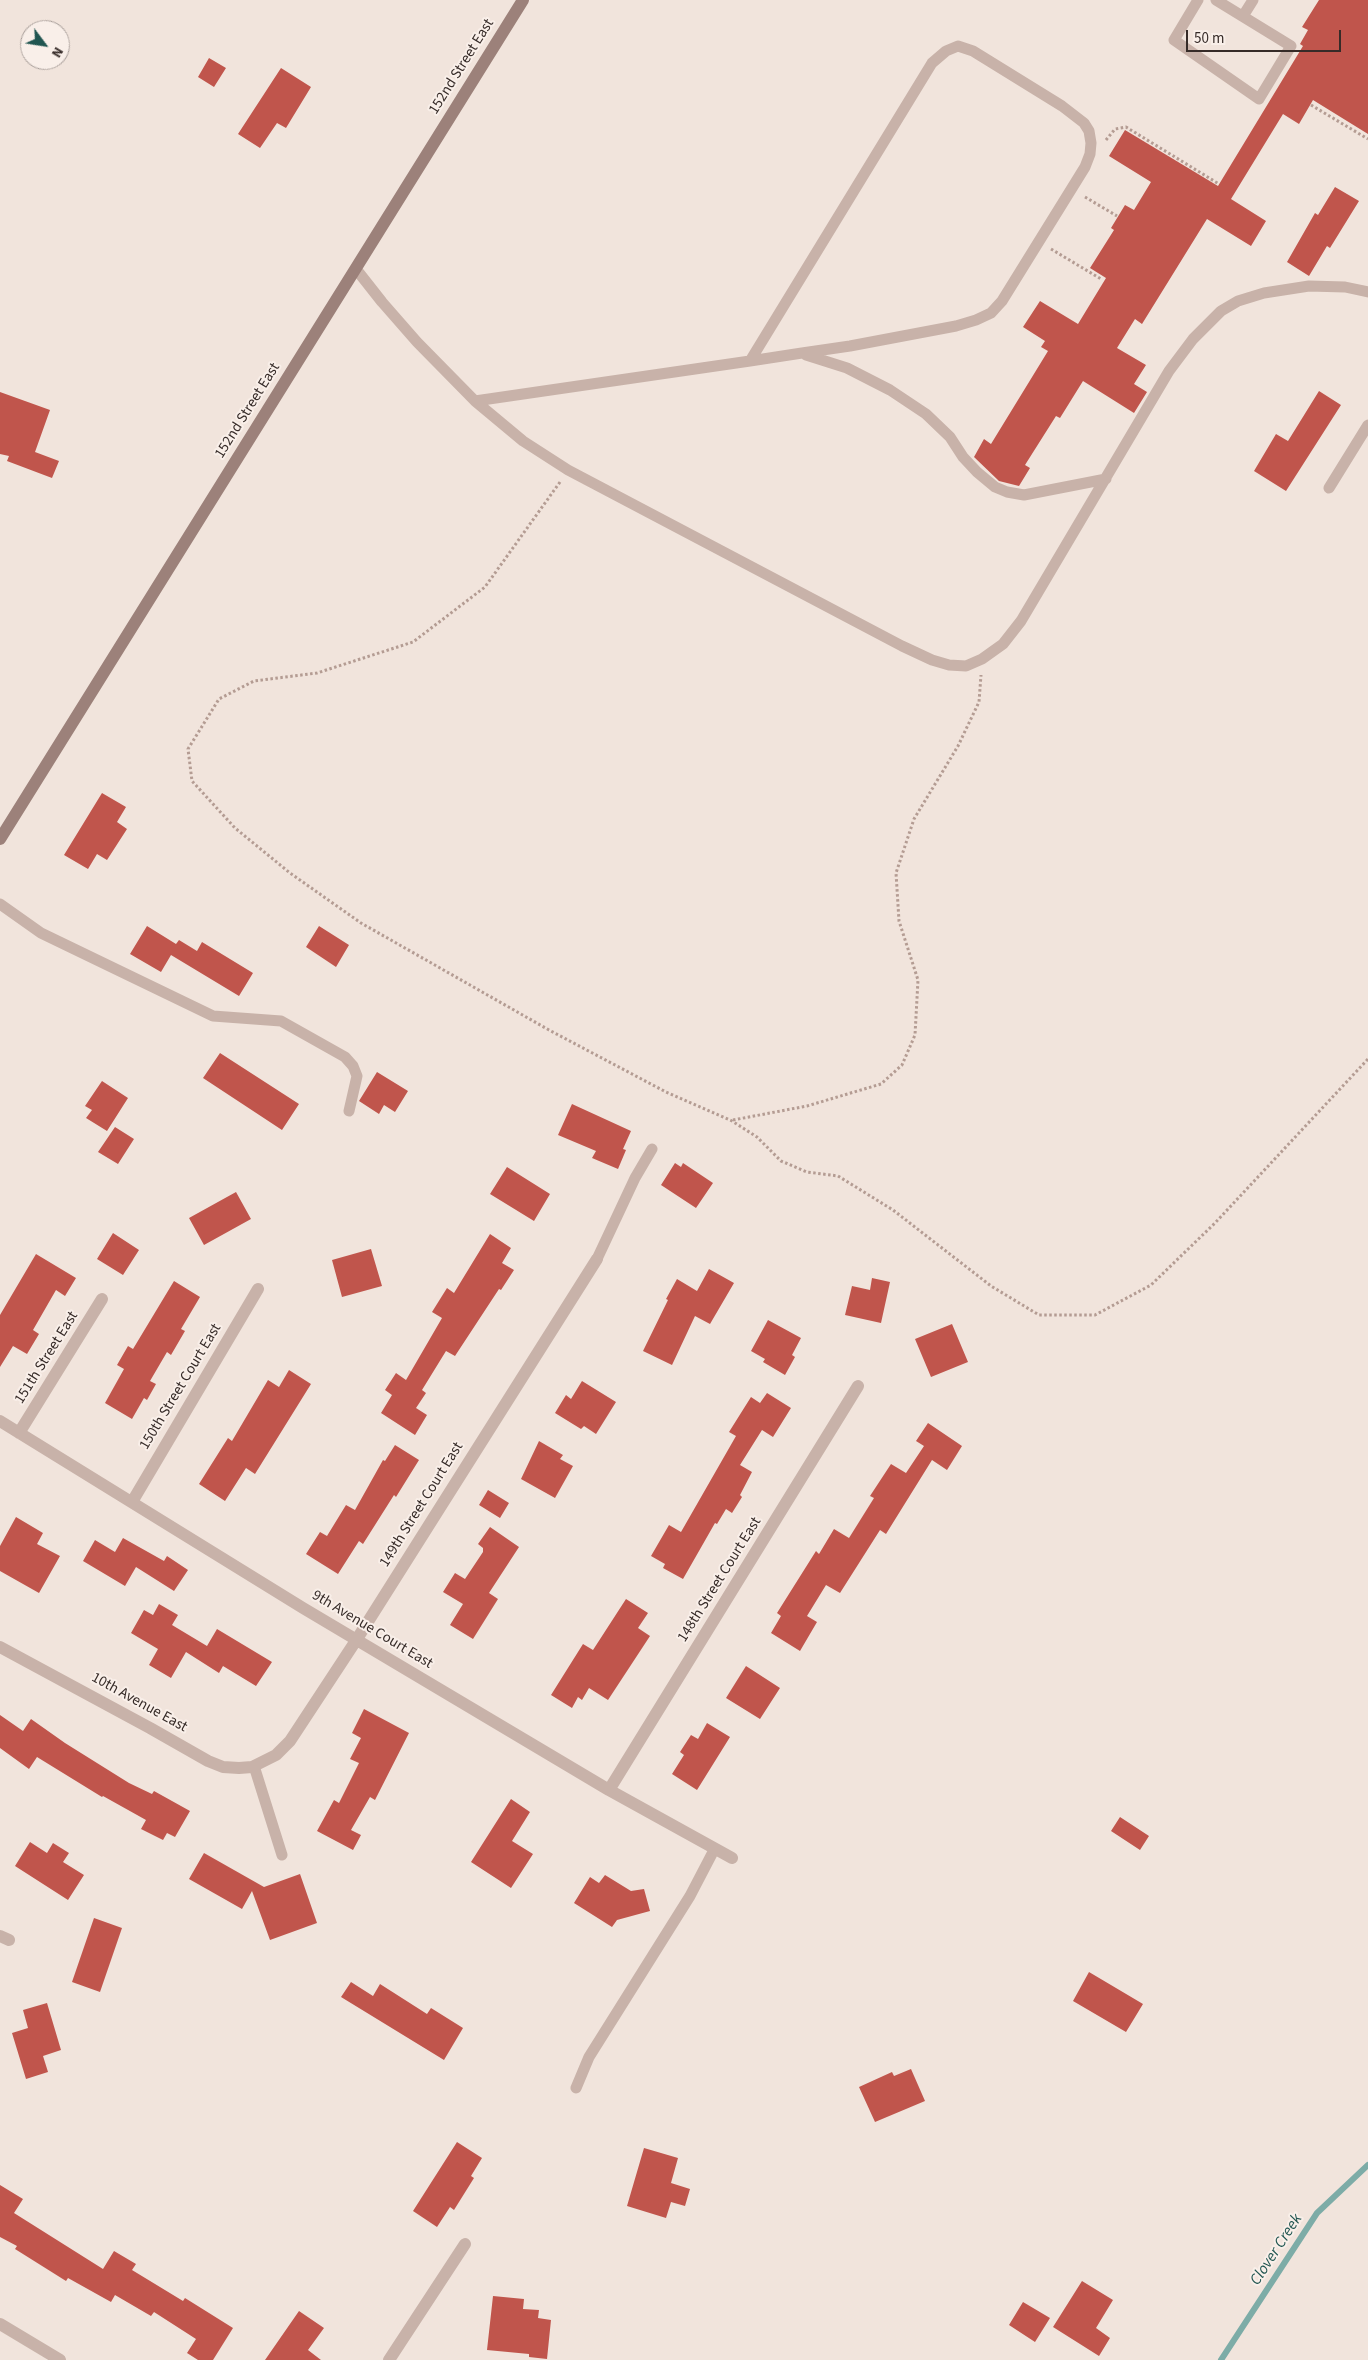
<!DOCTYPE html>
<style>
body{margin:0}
#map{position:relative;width:1368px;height:2360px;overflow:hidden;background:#f1e4dc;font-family:"Source Sans 3",sans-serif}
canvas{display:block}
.north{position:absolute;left:20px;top:20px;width:50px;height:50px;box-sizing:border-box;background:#f9efe9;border:1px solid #aba19c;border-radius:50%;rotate:121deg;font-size:14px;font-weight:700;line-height:20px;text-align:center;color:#362b28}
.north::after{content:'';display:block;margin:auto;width:18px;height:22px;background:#205550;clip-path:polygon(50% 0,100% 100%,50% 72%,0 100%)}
.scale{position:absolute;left:1186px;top:30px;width:155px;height:22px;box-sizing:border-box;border:2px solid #362b28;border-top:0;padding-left:6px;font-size:15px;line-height:18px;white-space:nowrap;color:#362b28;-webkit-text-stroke:4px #f9efe9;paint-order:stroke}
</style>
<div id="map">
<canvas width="1368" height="2360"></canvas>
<div class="north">N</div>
<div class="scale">50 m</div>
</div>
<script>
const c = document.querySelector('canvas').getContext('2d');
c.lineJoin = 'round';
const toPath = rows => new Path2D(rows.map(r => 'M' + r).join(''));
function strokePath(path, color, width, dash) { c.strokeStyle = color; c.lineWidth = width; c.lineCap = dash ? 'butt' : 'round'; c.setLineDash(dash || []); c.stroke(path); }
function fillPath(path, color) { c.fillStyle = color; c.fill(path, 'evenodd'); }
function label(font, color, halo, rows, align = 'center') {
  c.font = font + ' "Source Sans 3",sans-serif'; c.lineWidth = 4; c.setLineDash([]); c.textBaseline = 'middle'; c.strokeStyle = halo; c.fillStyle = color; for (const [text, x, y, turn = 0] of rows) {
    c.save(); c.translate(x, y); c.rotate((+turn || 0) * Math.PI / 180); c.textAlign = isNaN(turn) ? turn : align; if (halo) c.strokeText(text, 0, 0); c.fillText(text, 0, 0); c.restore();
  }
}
strokePath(toPath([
 [1221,2360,1317,2213,1368,2165]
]), '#7daca7', 6);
fillPath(toPath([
 [1319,0,1368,0,1368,134,1313,100,1299,124,1283,114,1231,199,1266,221,1251,246,1207,219,1142,324,1135,319,1117,348,1146,365,1134,384,1147,392,1134,413,1083,381,1060,418,1056,416,1025,465,1030,468,1019,486,999,481,974,457,984,439,991,444,1048,351,1041,347,1045,341,1023,327,1040,301,1078,324,1106,278,1090,268,1114,230,1111,228,1125,205,1134,210,1151,182,1109,156,1125,130,1218,186,1303,46,1300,44,1308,30,1302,27],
 [209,58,226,68,214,87,198,77],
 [281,68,311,87,286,128,277,123,260,148,238,134],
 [1335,187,1359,201,1330,248,1327,246,1309,276,1287,262,1315,213,1318,215],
 [1319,391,1341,405,1286,491,1254,471,1276,434,1288,441],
 [0,392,50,410,35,452,59,461,52,478,7,461,9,456,0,454],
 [102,793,126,807,117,822,127,829,107,860,97,854,88,869,64,855],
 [147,926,176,944,179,940,197,951,202,942,253,973,239,996,171,955,161,972,130,954],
 [319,926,349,945,336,967,306,947],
 [220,1053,299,1104,282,1130,203,1078],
 [377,1072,408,1091,395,1112,384,1105,379,1114,359,1101],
 [102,1081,128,1098,107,1131,86,1118,92,1110,85,1106],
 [572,1104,631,1131,623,1149,626,1150,618,1169,592,1158,596,1151,558,1135],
 [115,1127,134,1139,118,1164,98,1152],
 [675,1163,681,1167,683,1163,713,1183,696,1208,661,1185],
 [507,1167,550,1194,534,1221,490,1194],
 [236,1192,251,1219,204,1245,189,1218],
 [113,1233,139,1250,123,1275,97,1259],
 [490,1234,511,1248,502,1263,514,1270,501,1290,499,1289,455,1356,446,1351,422,1390,426,1393,416,1408,427,1415,415,1435,381,1413,392,1395,385,1390,396,1373,406,1380,442,1318,432,1312,447,1288,454,1293],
 [371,1249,382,1286,342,1297,332,1260],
 [36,1254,76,1278,65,1296,56,1290,33,1330,39,1334,27,1354,13,1346,0,1367,0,1315],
 [709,1269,734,1283,710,1324,695,1316,672,1365,643,1351,668,1300,666,1299,677,1279,697,1291],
 [872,1278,890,1282,881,1323,845,1315,852,1286,870,1290],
 [174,1281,200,1297,181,1329,185,1331,171,1355,167,1352,150,1381,156,1384,147,1400,144,1398,132,1419,105,1403,124,1369,117,1365,128,1346,133,1349],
 [768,1320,801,1338,792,1355,795,1357,785,1375,763,1362,765,1359,751,1351],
 [952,1324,968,1362,931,1377,915,1339],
 [289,1370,311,1384,255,1474,246,1468,225,1501,199,1484,228,1438,232,1441,268,1380,279,1387],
 [582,1381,616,1402,596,1434,584,1426,581,1429,555,1413,566,1395,571,1399],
 [767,1393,791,1408,773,1437,762,1430,740,1465,752,1472,740,1495,742,1497,732,1513,726,1509,717,1524,715,1523,683,1579,663,1568,665,1564,651,1556,669,1525,681,1532,736,1436,729,1432,751,1397,760,1403],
 [928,1423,962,1446,947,1470,932,1460,886,1534,880,1530,840,1593,826,1585,807,1616,817,1622,800,1651,771,1633,781,1616,777,1613,816,1551,819,1554,834,1529,849,1538,874,1498,870,1496,891,1464,906,1473,924,1446,916,1441],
 [539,1441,563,1455,560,1459,573,1466,555,1498,521,1479],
 [395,1445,419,1460,396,1497,394,1495,363,1544,359,1541,338,1574,306,1554,320,1532,327,1536,346,1505,355,1510,383,1460,385,1461],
 [488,1490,509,1503,500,1518,479,1505],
 [16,1517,43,1533,37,1544,60,1556,39,1593,0,1571,0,1546],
 [490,1527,519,1547,489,1593,498,1599,473,1639,450,1625,463,1604,443,1592,455,1573,465,1579,483,1552,483,1548,478,1544],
 [123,1538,164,1561,167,1556,188,1570,174,1591,136,1567,125,1586,83,1561,95,1540,115,1552],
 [626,1599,648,1613,638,1628,650,1636,608,1700,589,1688,582,1700,578,1697,572,1708,551,1695,583,1644,593,1650],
 [159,1604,178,1615,172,1625,207,1646,217,1629,272,1662,256,1686,223,1666,219,1673,186,1652,171,1678,149,1665,158,1649,131,1633,144,1610,153,1615],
 [746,1666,780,1688,760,1719,726,1698],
 [364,1709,409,1733,375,1800,370,1797,351,1830,361,1835,353,1850,317,1831,334,1800,339,1803,359,1763,350,1759,361,1738,352,1733],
 [0,1715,23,1731,31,1719,65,1743,129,1783,152,1794,154,1791,190,1811,175,1837,167,1833,163,1840,141,1829,146,1820,103,1796,102,1797,37,1757,29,1769,0,1748],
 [707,1723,730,1737,697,1790,672,1774,684,1755,680,1752,691,1735,698,1739],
 [511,1799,530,1812,512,1841,533,1854,511,1888,471,1862],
 [1120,1817,1149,1836,1140,1850,1111,1831],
 [30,1842,47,1853,53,1843,69,1853,63,1862,84,1875,68,1900,15,1866],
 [204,1853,264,1887,300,1874,317,1923,270,1940,252,1891,242,1909,189,1879],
 [605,1875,631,1891,644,1889,650,1911,617,1920,612,1927,574,1903,590,1877,599,1883],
 [94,1918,122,1928,100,1992,72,1982],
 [1089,1972,1143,2004,1126,2032,1073,2001],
 [351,1982,373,1996,380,1984,427,2014,431,2008,463,2028,444,2060,341,1997],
 [47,2003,61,2050,43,2056,48,2072,26,2079,12,2033,28,2028,23,2010],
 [911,2069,925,2101,875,2122,859,2087,892,2072,894,2076],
 [457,2142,482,2158,471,2176,474,2178,454,2210,450,2207,437,2227,413,2211],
 [644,2148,678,2158,671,2183,690,2189,685,2206,671,2202,666,2218,627,2206],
 [0,2185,23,2199,14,2213,103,2269,114,2251,136,2264,132,2270,183,2301,185,2298,233,2328,213,2360,198,2360,187,2353,196,2339,154,2312,151,2316,115,2295,111,2302,68,2278,66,2281,15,2249,17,2246,0,2237],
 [1082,2281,1113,2300,1096,2328,1110,2338,1099,2356,1053,2327],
 [493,2296,524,2299,523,2309,539,2310,538,2318,551,2320,547,2359,529,2357,529,2354,487,2350],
 [1023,2302,1050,2318,1035,2342,1009,2325],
 [299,2311,324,2328,308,2350,321,2360,265,2360]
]), '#c0554c');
strokePath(toPath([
 [1311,105,1368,139],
 [1106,140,1115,129,1126,127,1219,184],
 [1085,197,1117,216],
 [1051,249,1101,279],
 [560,482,485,587,413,642,317,673,254,681,219,699,188,749,192,781,235,828,290,873,361,923,549,1030,666,1092,732,1121,757,1137,781,1161,807,1172,838,1176,893,1210,991,1286,1039,1315,1095,1315,1151,1285,1215,1223,1368,1059],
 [733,1120,807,1106,881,1084,902,1065,915,1035,918,980,899,921,896,873,914,819,958,746,979,702,981,675]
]), '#b49c93', 3, [2.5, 2.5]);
strokePath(toPath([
 [1198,0,1174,40,1259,99,1291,46,1216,0],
 [1243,16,1253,0],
 [356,269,382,302,417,342,475,401,523,441,568,470,902,646,932,660,949,665,966,666,982,659,1003,644,1021,621,1169,371,1193,339,1221,311,1238,301,1264,293,1309,286,1345,287,1368,292],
 [806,355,847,368,890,390,926,414,950,437,963,457,977,472,995,487,1007,492,1024,495,1106,479],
 [475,401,750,361,802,353,850,346,956,326,976,320,991,313,1002,301,1085,167,1090,154,1091,143,1089,131,1084,123,1062,106,973,51,958,46,946,51,932,63,750,361],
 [1329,488,1368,425],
 [0,904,41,933,213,1016,281,1021,345,1057,353,1066,357,1076,349,1111],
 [597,1259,635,1178,652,1149],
 [254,1766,282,1855],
 [576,2088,589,2057,690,1896,714,1850]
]), '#c8b2a9', 11);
strokePath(toPath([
 [0,1421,303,1608,609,1790,732,1858],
 [19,1433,102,1299],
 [132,1502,258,1289],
 [0,1647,150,1728,208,1761,223,1767,239,1768,252,1767,276,1755,290,1741,357,1639,597,1259],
 [609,1790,858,1386],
 [0,1936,9,1940],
 [0,2324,60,2360],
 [389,2360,465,2244]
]), '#c8b2a9', 12);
strokePath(toPath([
 [0,839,523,0]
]), '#9c817a', 12);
label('15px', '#362b28', '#f9efe9', [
 ["152nd Street East",462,67,-58],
 ["152nd Street East",248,411,-58],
 ["151th Street East",47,1358,-58],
 ["150th Street Court East",181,1387,-59],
 ["149th Street Court East",422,1505,-58],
 ["148th Street Court East",720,1580,-58],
 ["9th Avenue Court East",372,1630,31],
 ["10th Avenue East",139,1703,29]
]);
label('italic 16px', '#205550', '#f9efe9', [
 ["Clover Creek",1277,2250,-57]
]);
</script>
